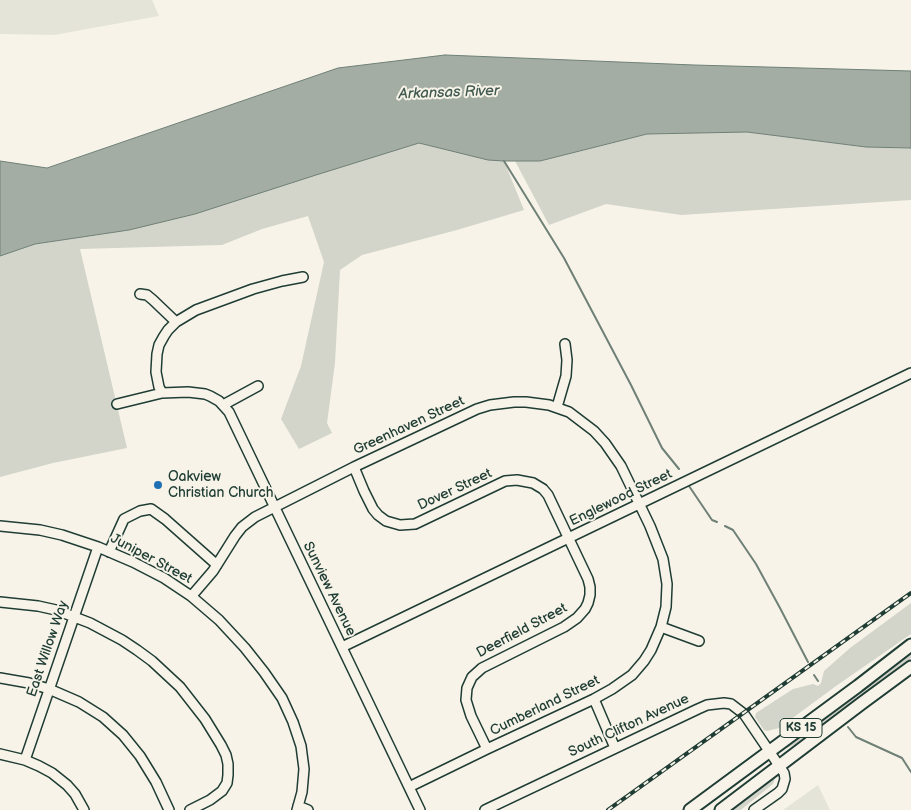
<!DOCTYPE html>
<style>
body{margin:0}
canvas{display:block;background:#f7f3e8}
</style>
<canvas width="911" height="810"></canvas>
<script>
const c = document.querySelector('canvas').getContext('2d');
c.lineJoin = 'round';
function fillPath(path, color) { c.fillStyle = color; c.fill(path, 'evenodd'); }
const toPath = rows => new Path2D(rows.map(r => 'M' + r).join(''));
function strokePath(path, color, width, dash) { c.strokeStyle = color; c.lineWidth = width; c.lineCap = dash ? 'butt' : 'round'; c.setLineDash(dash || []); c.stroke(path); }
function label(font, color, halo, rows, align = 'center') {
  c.font = font + ' "Balsamiq Sans",sans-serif'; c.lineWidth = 4; c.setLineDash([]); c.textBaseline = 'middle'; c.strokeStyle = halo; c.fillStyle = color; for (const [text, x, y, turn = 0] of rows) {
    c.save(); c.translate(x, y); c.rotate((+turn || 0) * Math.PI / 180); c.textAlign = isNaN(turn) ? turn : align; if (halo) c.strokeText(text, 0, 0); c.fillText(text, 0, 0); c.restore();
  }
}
fillPath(toPath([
 [0,0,152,0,159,16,54,35,0,34],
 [818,785,830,810,783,810]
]), '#e5e4d9');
fillPath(toPath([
 [747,132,866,147,911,148,911,200,681,215,606,204,549,225,515,161,540,161,647,134],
 [419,143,504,161,524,210,457,230,362,255,340,270,335,363,327,423,332,433,299,449,281,419,301,366,324,262,308,216,262,229,222,245,80,249,127,448,53,463,0,477,0,256,35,244,129,230],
 [911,603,911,634,836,686,779,728,767,731,764,730,755,717,756,713,793,689,813,684,818,686,821,683,824,671,850,648],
 [911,650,911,658,796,744,787,748,788,744],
 [775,779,773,784,742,809,740,810,733,810,772,780]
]), '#d3d5ca');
const water = toPath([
 [445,55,694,65,911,71,911,148,866,147,747,132,647,134,540,161,504,161,488,160,419,143,316,175,195,214,129,230,35,244,0,256,0,161,47,168,338,68,445,55]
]);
fillPath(water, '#a4ada3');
strokePath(water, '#6f8077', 1);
strokePath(toPath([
 [504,161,564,258,631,385,662,448,679,469],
 [689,486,712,520,717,522],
 [725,526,733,530,756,564,780,608,808,662],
 [814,675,818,681],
 [848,727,856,737,902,758,911,772]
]), '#6f8077', 2);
const minor = toPath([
 [140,294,147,295,153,300,176,322],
 [162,393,159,387,156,372,157,354,159,345,164,336,168,330,176,322,196,310,253,289,282,281,303,277],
 [117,404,162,393,188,392,205,394,210,396,219,401,229,412,420,810],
 [223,405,258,386],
 [557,407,566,376,567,360,565,344],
 [354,467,364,491,373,509,378,515,386,521,400,525,415,524,505,481,517,480,533,483,543,489,548,495,588,579,590,587,590,595,588,603,585,609,577,618,564,627,482,668,472,677,467,688,466,700,471,716,487,749],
 [0,526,40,530,62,535,98,547,133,562,164,578,191,596,219,620,245,648,264,672,282,698,293,722,301,746,304,769,302,792,297,810],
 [109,552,124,519,140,511,151,509,165,519,217,565],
 [191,596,195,592,213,571,235,536,242,527,255,517,354,467,477,409,490,405,514,402,526,402,549,405,569,412,594,431,605,443,621,466,650,526,663,559,667,584,666,607,661,627,651,650,644,661,632,675,612,689,594,699,487,749,409,787],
 [0,602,38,606,56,610,90,623,122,640,137,650,152,661,180,687,205,719,221,745,226,755,228,764,228,775,227,783,222,791,210,800,190,810],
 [661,627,699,641],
 [342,647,911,373],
 [0,678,29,683,49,689,79,702,103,717,123,735,140,756,156,782,169,810],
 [594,699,615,748],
 [0,754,25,760,39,766,52,773,67,785,75,794,84,810],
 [25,760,98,547],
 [298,806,308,810],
 [485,810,698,709,707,705,724,703,731,704,744,714,784,773,785,779,782,789,778,793,754,810]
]);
const major = toPath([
 [690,810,858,686,911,645],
 [721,810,862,703,911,667]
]);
strokePath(minor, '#1f3d34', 12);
strokePath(major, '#1f3d34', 15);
strokePath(minor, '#f7f3e8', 9);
strokePath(major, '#f7f3e8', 11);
const rail = toPath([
 [608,810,911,593]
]);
strokePath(rail, '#1f3d34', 4);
strokePath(rail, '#f7f3e8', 2, [5.5]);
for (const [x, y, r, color] of [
 [158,485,5,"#1f6fb2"]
]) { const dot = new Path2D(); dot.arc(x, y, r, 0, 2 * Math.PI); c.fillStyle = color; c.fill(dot); strokePath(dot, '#f7f3e8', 2); }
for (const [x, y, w] of [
 [801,728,42]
]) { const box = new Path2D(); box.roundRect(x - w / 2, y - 9.5, w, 19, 4); c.fillStyle = '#f7f3e8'; c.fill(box); strokePath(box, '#1f3d34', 1); }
label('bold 12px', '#1f3d34', null, [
 ["KS 15",801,728]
]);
label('14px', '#1f3d34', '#f7f3e8', [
 ["Greenhaven Street",409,426,-25],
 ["Dover Street",455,490,-25],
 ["Englewood Street",621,498,-26],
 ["Juniper Street",151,559,28],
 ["Sunview Avenue",329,589,64],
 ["Deerfield Street",522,631,-28],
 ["East Willow Way",48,649,-71],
 ["Cumberland Street",545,706,-26],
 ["South Clifton Avenue",629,726,-25]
]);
label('14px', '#1f3d34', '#f7f3e8', [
 ["Oakview",168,477],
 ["Christian Church",168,493]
], 'left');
label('italic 15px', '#405950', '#f7f3e8', [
 ["Arkansas River",449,93,-2]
]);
</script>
